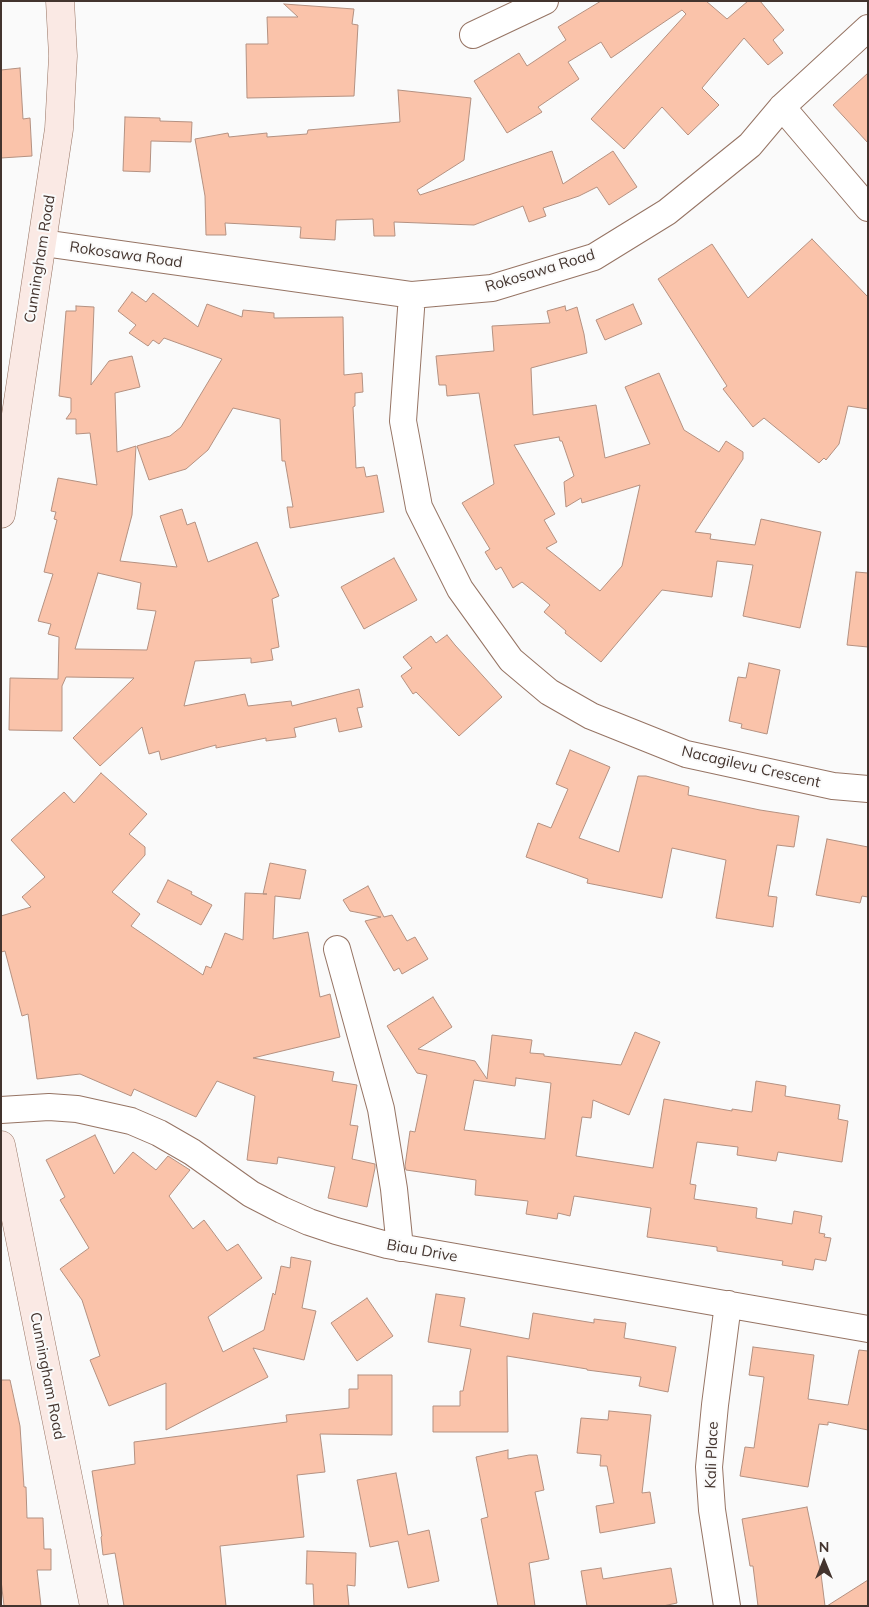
<!DOCTYPE html>
<style>
body{margin:0}
#map{position:relative;width:869px;height:1607px;overflow:hidden;background:#fafafa;font-family:Mulish,sans-serif}
canvas{display:block}
.frame{position:absolute;inset:0;border:2px solid #43342e;pointer-events:none}
.north{position:absolute;left:799px;top:1537px;width:50px;height:50px;-webkit-text-stroke:4px #fafafa;paint-order:stroke;rotate:0deg;font-size:14px;font-weight:700;line-height:20px;text-align:center;color:#43342e}
.north::after{content:'';display:block;margin:auto;width:18px;height:22px;background:#43342e;clip-path:polygon(50% 0,100% 100%,50% 72%,0 100%)}
</style>
<div id="map">
<canvas width="869" height="1607"></canvas>
<div class="frame"></div>
<div class="north">N</div>
</div>
<script>
const c = document.querySelector('canvas').getContext('2d');
c.lineJoin = 'round';
function fillPath(path, color) { c.fillStyle = color; c.fill(path, 'evenodd'); }
const toPath = rows => new Path2D(rows.map(r => 'M' + r).join(''));
function strokePath(path, color, width, dash) { c.strokeStyle = color; c.lineWidth = width; c.lineCap = dash ? 'butt' : 'round'; c.setLineDash(dash || []); c.stroke(path); }
function label(font, color, halo, rows, align = 'center') {
  c.font = font + ' Mulish,sans-serif'; c.lineWidth = 4; c.setLineDash([]); c.textBaseline = 'middle'; c.strokeStyle = halo; c.fillStyle = color; for (const [text, x, y, turn = 0] of rows) {
    c.save(); c.translate(x, y); c.rotate((+turn || 0) * Math.PI / 180); c.textAlign = isNaN(turn) ? turn : align; if (halo) c.strokeText(text, 0, 0); c.fillText(text, 0, 0); c.restore();
  }
}
const building = toPath([
 [601,1,706,1,727,19,748,1,760,1,784,30,773,40,783,53,768,65,744,38,702,88,719,105,688,135,662,107,624,149,591,119,686,14,682,10,611,58,601,42,568,62,579,79,538,107,542,112,507,133,474,81,519,53,527,66,566,40,558,27,601,1],
 [284,4,354,9,352,24,358,25,354,96,247,98,246,44,268,44,267,17,298,17,284,4],
 [20,68,23,119,30,118,32,156,1,158,1,70,20,68],
 [868,73,868,143,833,105,868,73],
 [398,90,471,98,464,160,417,190,420,195,552,151,563,184,613,151,637,187,609,205,597,187,579,196,543,208,546,216,529,222,523,206,474,225,394,222,395,236,374,236,373,219,336,220,335,240,300,238,301,227,225,223,226,235,206,235,205,196,195,139,228,133,229,137,267,133,267,137,307,134,308,130,400,122,398,90],
 [125,117,160,118,160,121,192,122,191,142,151,141,150,172,123,171,125,117],
 [812,239,868,297,868,409,848,406,839,444,826,460,824,458,819,463,764,418,753,427,723,389,727,386,658,279,712,244,748,298,812,239],
 [132,292,146,302,153,293,198,327,207,304,242,317,243,310,274,313,274,318,343,317,344,375,362,373,363,392,355,393,355,406,353,407,356,468,364,467,366,477,377,475,384,512,290,528,287,507,293,507,285,461,282,461,280,419,233,408,208,450,186,469,149,480,137,446,170,436,181,427,222,359,164,338,159,344,153,340,148,346,129,333,136,325,118,311,132,292],
 [633,304,642,324,605,340,596,320,633,304],
 [76,306,94,307,91,385,109,361,132,356,140,387,115,393,117,452,136,446,132,515,120,561,177,567,160,516,182,509,187,525,195,522,208,562,257,542,279,596,272,599,279,647,271,649,273,660,251,663,251,658,195,661,184,706,245,694,248,706,291,701,292,706,359,689,363,707,357,708,362,727,339,732,336,718,294,728,296,737,266,741,266,738,216,748,216,745,161,760,159,751,149,754,142,727,100,766,73,738,134,678,66,677,62,686,62,731,9,730,10,678,58,679,59,637,48,634,51,624,38,621,53,574,44,572,57,520,54,519,56,512,51,511,58,478,97,485,90,433,76,434,76,419,66,419,71,412,71,398,59,396,66,311,76,311,76,306],
 [98,573,141,583,137,609,156,611,147,650,75,649,98,573],
 [565,306,566,311,577,307,584,334,587,353,531,368,533,415,596,405,605,458,650,444,625,387,659,373,684,430,719,452,726,441,743,452,743,459,695,532,711,534,710,539,755,545,761,519,821,532,800,628,743,616,753,565,717,561,712,597,662,590,601,662,565,633,566,631,544,612,550,605,522,582,513,588,501,567,496,570,485,552,490,549,462,503,494,484,479,393,447,396,446,385,439,385,436,356,494,351,492,326,550,323,547,311,565,306],
 [559,437,560,441,562,441,574,476,564,482,566,507,581,498,582,503,640,485,622,566,600,591,546,548,557,542,544,520,555,514,514,445,559,437],
 [394,558,417,600,364,629,341,587,394,558],
 [856,572,868,573,868,647,847,645,856,572],
 [447,635,455,645,502,697,459,736,416,692,413,694,401,676,412,668,403,657,431,636,436,643,447,635],
 [749,663,780,670,767,734,741,728,742,724,729,721,738,677,746,678,749,663],
 [570,750,610,767,579,838,619,852,638,776,646,776,689,787,688,795,760,810,799,816,794,847,777,845,768,896,777,897,773,927,716,918,726,860,672,848,662,898,587,883,588,879,526,857,538,823,551,828,568,789,556,784,570,750],
 [101,773,147,814,129,834,145,847,145,855,112,892,140,914,131,926,203,975,206,966,211,968,225,933,243,940,245,893,267,894,263,894,270,863,306,870,300,899,275,896,273,939,308,932,320,997,330,994,340,1037,253,1058,334,1072,332,1081,357,1085,350,1125,358,1126,352,1159,375,1164,375,1168,367,1207,328,1198,335,1167,278,1157,277,1164,247,1160,255,1096,217,1081,196,1117,134,1089,131,1096,80,1074,37,1079,28,1014,22,1016,5,951,1,952,1,916,31,907,22,897,45,877,11,840,64,792,74,803,101,773],
 [827,839,868,847,868,897,862,896,860,903,816,895,827,839],
 [168,880,192,892,191,894,212,905,201,925,157,902,168,880],
 [368,886,384,917,392,915,407,941,415,937,428,959,402,974,399,968,394,971,365,921,381,917,350,911,343,900,368,886],
 [433,997,452,1027,418,1049,475,1061,487,1079,492,1035,532,1040,530,1053,544,1054,544,1056,621,1065,635,1032,660,1042,629,1115,593,1100,591,1118,582,1117,576,1156,653,1168,664,1099,732,1111,732,1109,752,1112,756,1081,786,1086,785,1096,840,1105,838,1119,848,1121,842,1162,778,1152,776,1161,737,1155,738,1147,697,1142,690,1184,696,1185,694,1199,757,1208,756,1218,792,1224,794,1211,822,1216,819,1233,825,1234,824,1237,831,1238,826,1261,815,1259,813,1270,782,1265,783,1261,717,1251,717,1247,647,1237,651,1208,574,1196,570,1216,558,1213,557,1219,526,1214,528,1201,475,1195,476,1180,406,1170,405,1166,410,1131,415,1132,427,1075,417,1073,387,1026,433,997],
 [516,1078,551,1083,545,1139,464,1130,474,1080,515,1086,516,1078],
 [95,1135,114,1174,133,1152,156,1170,168,1156,190,1170,169,1196,193,1229,204,1220,227,1251,238,1244,262,1278,208,1317,223,1352,264,1330,273,1293,275,1295,281,1266,290,1268,291,1257,311,1261,302,1308,316,1311,304,1360,253,1348,268,1377,166,1430,166,1383,109,1406,90,1360,100,1356,82,1300,60,1269,89,1248,60,1200,65,1197,46,1160,95,1135],
 [436,1294,465,1298,460,1326,529,1339,533,1313,594,1323,594,1319,626,1323,624,1338,676,1347,668,1392,639,1386,641,1377,587,1370,587,1369,507,1356,508,1432,433,1432,433,1406,460,1406,460,1391,463,1391,471,1349,428,1342,436,1294],
 [367,1298,393,1336,357,1361,331,1323,367,1298],
 [753,1347,814,1355,808,1399,848,1405,859,1350,868,1351,868,1430,828,1422,828,1425,819,1424,808,1487,740,1476,745,1447,754,1448,764,1377,749,1375,753,1347],
 [358,1375,392,1375,392,1435,320,1434,325,1472,297,1475,304,1537,220,1546,226,1606,124,1606,115,1553,103,1555,101,1537,102,1536,92,1471,135,1464,134,1442,287,1422,286,1415,349,1408,349,1389,358,1389,358,1375],
 [1,1380,10,1380,20,1426,24,1487,26,1487,27,1518,43,1518,44,1549,51,1549,51,1570,37,1570,41,1606,4,1606,1,1580,1,1380],
 [609,1411,651,1415,642,1493,650,1492,655,1523,600,1533,596,1506,614,1503,607,1466,600,1466,601,1455,577,1453,581,1418,608,1420,609,1411],
 [508,1450,508,1459,529,1455,537,1455,544,1490,535,1492,549,1559,529,1563,535,1606,498,1606,481,1519,488,1517,476,1457,508,1450],
 [396,1473,408,1535,429,1530,439,1581,408,1588,398,1541,370,1547,357,1480,396,1473],
 [807,1507,821,1574,825,1606,758,1606,753,1566,750,1566,742,1519,807,1507],
 [307,1551,356,1553,355,1586,347,1585,349,1606,314,1606,313,1584,306,1584,307,1551],
 [601,1568,603,1579,671,1568,677,1603,663,1606,587,1606,581,1571,601,1568],
 [868,1580,868,1606,827,1606,868,1580]
]);
fillPath(building, '#fac3aa');
strokePath(building, '#b49181', 1);
const minor = toPath([
 [473,35,545,1],
 [782,107,868,208],
 [43,243,412,295,492,288,594,257,667,212,750,145,782,107,868,28],
 [412,295,403,421,419,507,460,589,511,660,549,692,591,716,686,754,833,786,868,789],
 [337,949,381,1109,394,1189,400,1248],
 [1,1110,49,1107,77,1109,131,1121,159,1133,192,1152,251,1194,282,1210,309,1222,336,1231,387,1245,868,1329],
 [727,1606,712,1510,709,1467,715,1405,728,1304]
]);
const secondary = toPath([
 [1,514,59,129,63,56,60,1],
 [1,1145,94,1606]
]);
strokePath(minor, '#967464', 28);
strokePath(secondary, '#967464', 29);
strokePath(minor, '#fff', 26);
strokePath(secondary, '#fae9e4', 28);
label('15px', '#43342e', '#fafafa', [
 ["Rokosawa Road",126,255,8],
 ["Cunningham Road",40,259,-81],
 ["Rokosawa Road",540,271,-17],
 ["Nacagilevu Crescent",751,767,13],
 ["Biau Drive",422,1251,10],
 ["Cunningham Road",47,1376,79],
 ["Kali Place",712,1455,-88]
]);
</script>
